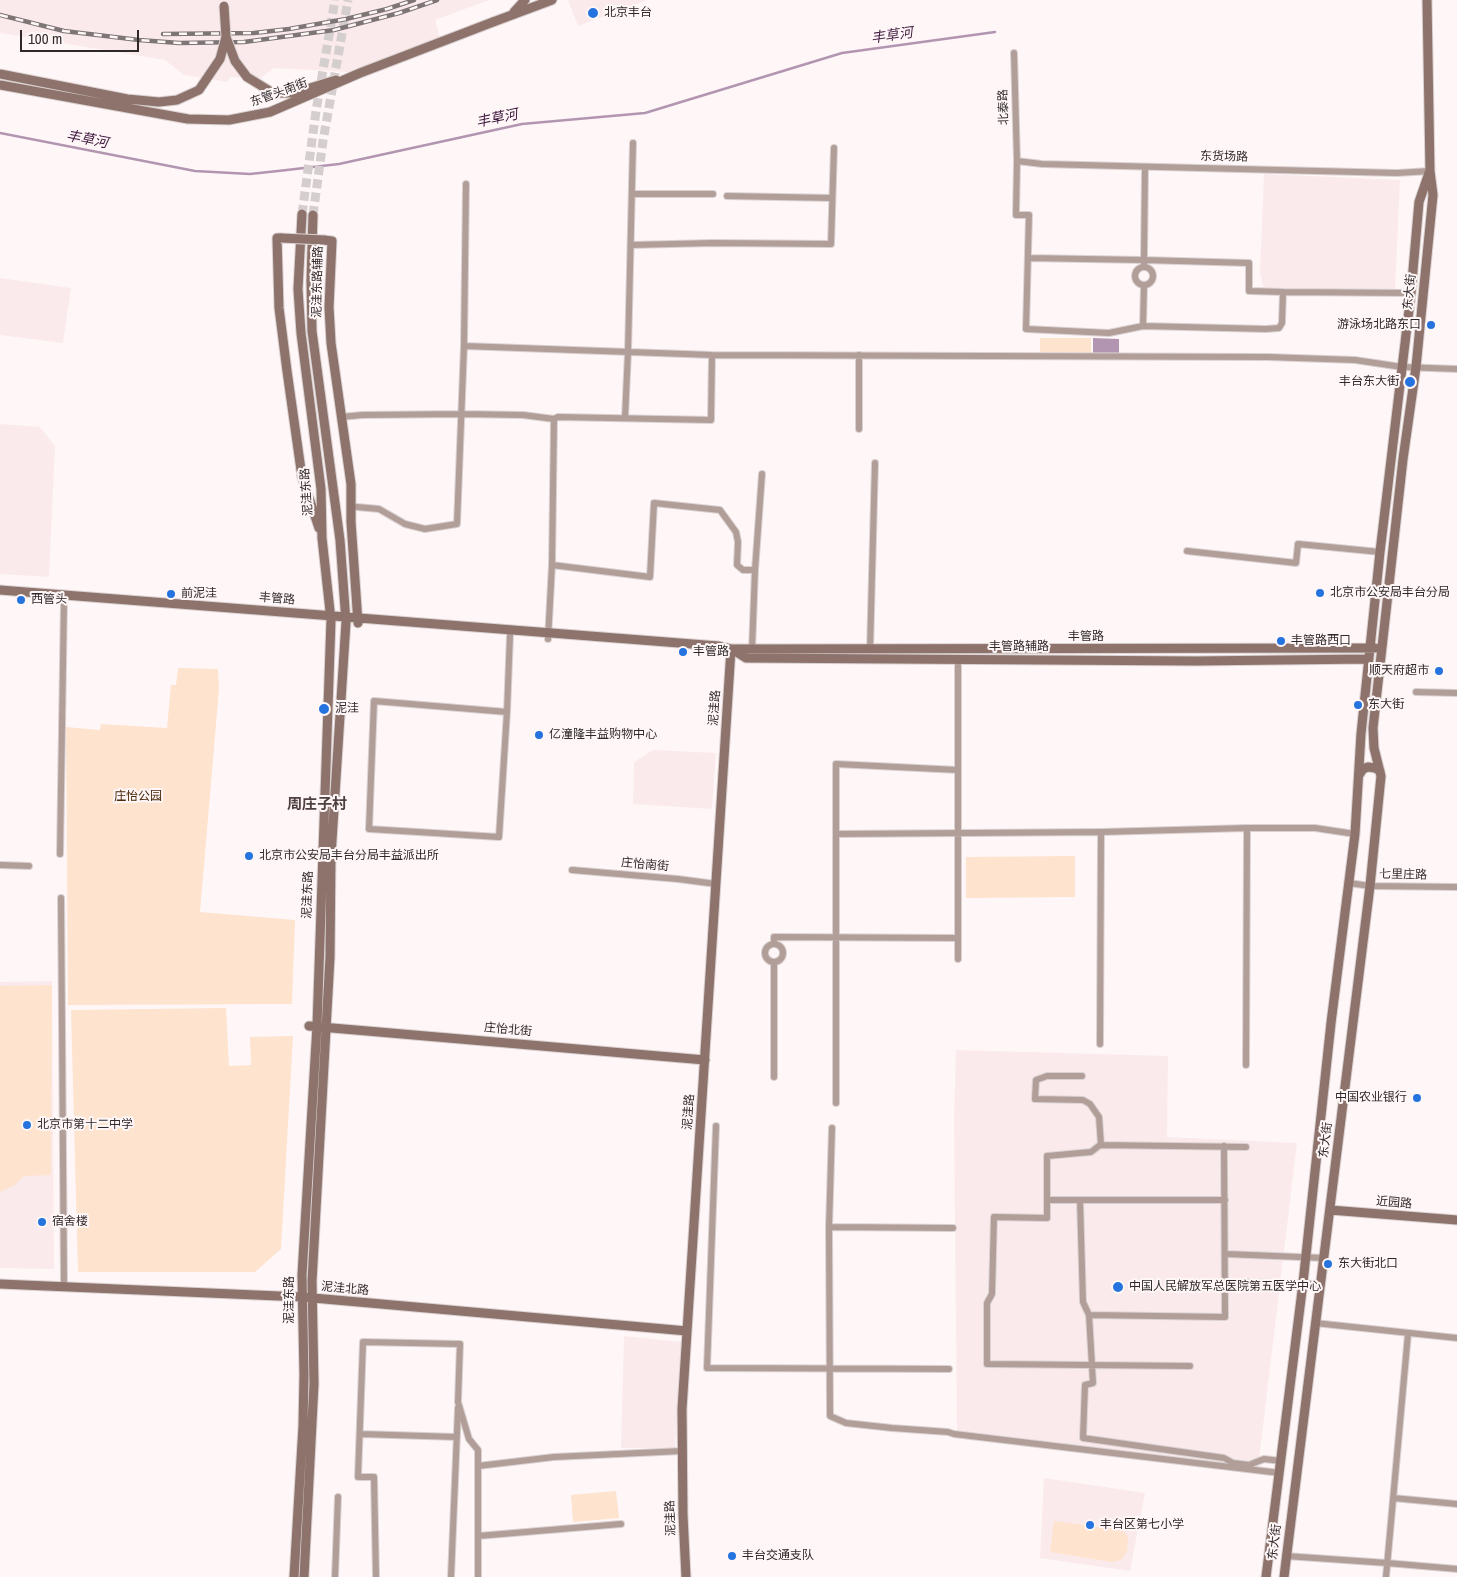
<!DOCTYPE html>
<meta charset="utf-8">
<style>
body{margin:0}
#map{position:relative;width:1457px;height:1577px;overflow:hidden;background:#fff7f7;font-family:"Archivo Narrow",sans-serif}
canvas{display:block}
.scale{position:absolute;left:20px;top:30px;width:119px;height:22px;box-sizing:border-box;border:2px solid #2f2829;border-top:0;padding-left:6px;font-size:15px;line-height:18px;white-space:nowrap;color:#2f2829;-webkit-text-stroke:4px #fff7f7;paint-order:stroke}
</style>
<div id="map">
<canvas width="1457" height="1577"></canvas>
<div class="scale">100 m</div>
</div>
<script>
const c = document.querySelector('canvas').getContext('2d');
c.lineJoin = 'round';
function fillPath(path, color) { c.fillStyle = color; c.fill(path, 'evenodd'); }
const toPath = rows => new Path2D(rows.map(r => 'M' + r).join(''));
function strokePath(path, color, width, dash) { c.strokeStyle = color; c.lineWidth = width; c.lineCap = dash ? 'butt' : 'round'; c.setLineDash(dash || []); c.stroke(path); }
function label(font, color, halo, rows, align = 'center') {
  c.font = font + ' "Archivo Narrow","Noto Sans SC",sans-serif'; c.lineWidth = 4; c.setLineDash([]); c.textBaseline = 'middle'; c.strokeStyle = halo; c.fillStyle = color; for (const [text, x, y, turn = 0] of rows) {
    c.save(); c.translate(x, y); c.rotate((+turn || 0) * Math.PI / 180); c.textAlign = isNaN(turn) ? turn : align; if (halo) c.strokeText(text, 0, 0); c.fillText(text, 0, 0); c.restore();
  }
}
fillPath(toPath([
 [0,0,489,0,435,20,440,38,349,72,274,68,259,79,230,77,227,82,184,75,165,60,0,33],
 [568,0,647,0,578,26],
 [1264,174,1400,180,1395,289,1264,289,1260,272],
 [0,278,71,288,63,343,0,335],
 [0,424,40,427,55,446,49,577,0,574],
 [653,750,716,753,712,809,633,804,634,762],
 [52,981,54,1269,0,1268,0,982],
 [956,1050,1168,1056,1167,1137,1297,1143,1258,1468,957,1431,954,1120],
 [624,1336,681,1342,675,1448,621,1448],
 [1044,1478,1145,1493,1130,1571,1040,1558]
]), '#fbeaeb');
fillPath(toPath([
 [1040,338,1091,338,1091,354,1040,354],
 [178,668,218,669,219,689,200,912,295,920,292,1004,68,1005,66,727,100,730,101,724,167,728,171,685,176,685],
 [1075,856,1075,897,966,898,966,857],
 [52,985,51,1175,24,1176,13,1186,0,1192,0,986],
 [226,1008,229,1066,251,1065,250,1037,293,1036,281,1249,255,1272,78,1272,71,1010],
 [616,1491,619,1518,573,1522,571,1495],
 [1054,1521,1122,1530,1127,1535,1128,1540,1127,1551,1121,1560,1112,1562,1050,1552]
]), '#fee3cf');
fillPath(toPath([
 [1093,338,1119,339,1119,355,1093,355]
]), '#b295b1');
strokePath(toPath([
 [0,133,195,171,250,174,278,171,339,164,522,124,645,113,842,53,995,32]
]), '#b295b1', 2.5);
strokePath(toPath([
 [302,214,316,111,335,0],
 [313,215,323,141,348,0]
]), '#d5cece', 9, [9, 4.5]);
const street = toPath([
 [1014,53,1017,161,1016,215,1029,215,1026,329,1109,333,1143,326,1266,329,1279,328,1282,323,1283,292,1411,293],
 [1017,161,1042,164,1397,173,1430,171],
 [1145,167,1144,260,1249,263,1249,291,1283,292],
 [632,194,713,194],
 [727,196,832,198],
 [631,245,713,243,831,244,834,148],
 [1028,258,1144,260,1144,267],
 '1135 276a9 9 0 1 1 18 0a9 9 0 1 1-18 0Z',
 [1143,326,1144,285],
 [464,346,712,355,1268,357,1355,360,1402,367,1457,369],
 [341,417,362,415,461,414,523,415,554,419,558,417,711,420,712,355],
 [625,418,628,352,633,143],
 [859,429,859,355],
 [357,507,379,509,405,524,425,529,457,524,464,346,466,184],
 [1187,551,1296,563,1298,544,1380,552],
 [552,565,650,577,654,503,720,510,736,532,738,542,737,565,743,570,755,570],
 [548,639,552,565,554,419],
 [752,650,755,570,762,474],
 [870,650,875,463],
 [958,659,958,959],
 [1416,692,1457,693],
 [507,712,374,701,369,829,499,837,507,712,510,635],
 [836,834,836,764,958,770],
 [60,854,64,600],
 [0,865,29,866],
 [572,870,678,879,716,884],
 [1349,883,1370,886,1457,887],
 [61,898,64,1286],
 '765 953a9 9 0 1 1 18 0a9 9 0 1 1-18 0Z',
 [774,944,774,937,958,938],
 [1100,1044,1101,832],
 [1246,1065,1247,828],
 [1082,1076,1047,1076,1036,1080,1035,1099,1083,1100,1090,1104,1099,1117,1101,1145],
 [774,1077,774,962],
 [836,1103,836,834,1101,832,1247,828,1315,828,1355,834],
 [716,1126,707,1368,949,1369],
 [832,1128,829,1227,830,1416,846,1423,892,1428,948,1432,954,1434,1280,1473],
 [1224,1146,1225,1317,1089,1315,1093,1383,1085,1385,1083,1438,1224,1458,1233,1463,1249,1465,1264,1459,1281,1461],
 [1047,1200,1225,1200],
 [1080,1200,1083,1302,1089,1315],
 [829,1227,953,1228],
 [1226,1254,1324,1258],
 [1226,1282,1320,1284],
 [1315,1323,1457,1338],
 [1190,1366,987,1364,987,1303,992,1294,994,1217,1047,1218,1047,1156,1091,1152,1100,1145,1246,1147],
 [360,1434,457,1437],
 [478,1466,478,1536],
 [1393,1498,1457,1504],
 [1286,1556,1387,1563,1457,1569],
 [335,1577,338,1497],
 [376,1577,374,1477,358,1477,363,1342,460,1344,458,1402,469,1439,478,1450,478,1466,554,1457,682,1451],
 [451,1577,458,1408],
 [478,1577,478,1536,621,1524],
 [1386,1577,1408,1334]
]);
const secondary = toPath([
 [514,12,525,0],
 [493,22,552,0],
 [281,238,277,238,279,308,287,371,302,477,319,528],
 [324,240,332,241,329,307,331,343,351,484,351,522,358,623],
 [0,590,718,646,731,649,1375,648],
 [732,649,746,658,1196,661,1369,659],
 [1359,775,1363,769,1368,767,1375,768,1380,771],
 [309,1026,705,1060],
 [1330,1210,1457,1220],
 [0,1284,302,1297,687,1331],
 [294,1577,303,1426,304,1375,302,1275,317,1026,331,620,322,538,321,489,301,333,298,289,302,214],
 [304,1577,314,1384,312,1281,330,957,331,856,346,622,340,540,312,331,311,281,313,215],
 [686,1577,683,1515,682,1409,731,649],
 [1266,1577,1303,1283,1331,1023,1355,834,1361,734,1380,552,1411,293,1419,202,1429,173],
 [1284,1577,1370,886,1381,776,1374,748,1373,728,1403,459,1416,367,1433,195,1430,171,1427,0]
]);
strokePath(street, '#dad2d2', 8);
strokePath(secondary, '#dad2d2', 11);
strokePath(street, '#b19e99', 6);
strokePath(secondary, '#8d736c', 9);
const rail = toPath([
 [0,15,64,31,139,40,179,43,244,42,334,30,399,13,437,0],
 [163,34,254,33,289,29,346,19,387,9,414,0]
]);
strokePath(rail, '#7d7576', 4.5);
strokePath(rail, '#fff7f7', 2.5, [8]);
const secondaryBridge = toPath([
 [224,6,226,37,235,61,247,77,273,93,294,93,336,80],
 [0,74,127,99,159,102,177,100,199,90,220,59,226,37],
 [0,85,188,119,229,120,270,112,360,73,493,22],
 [281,238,324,240]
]);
strokePath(secondaryBridge, '#dad2d2', 11, []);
strokePath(secondaryBridge, '#8d736c', 9);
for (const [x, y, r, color] of [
 [593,13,6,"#2473de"],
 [1431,325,5,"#2473de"],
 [1410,382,6,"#2473de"],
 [1320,593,5,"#2473de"],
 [171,594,5,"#2473de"],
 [21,600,5,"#2473de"],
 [1281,641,5,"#2473de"],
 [683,652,5,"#2473de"],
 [1439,671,5,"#2473de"],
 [1358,705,5,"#2473de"],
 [324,709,6,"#2473de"],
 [539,735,5,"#2473de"],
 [249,856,5,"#2473de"],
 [1417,1098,5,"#2473de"],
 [27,1125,5,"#2473de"],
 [42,1222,5,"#2473de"],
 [1328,1264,5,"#2473de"],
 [1118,1287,6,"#2473de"],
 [1090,1525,5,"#2473de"],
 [732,1556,5,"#2473de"]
]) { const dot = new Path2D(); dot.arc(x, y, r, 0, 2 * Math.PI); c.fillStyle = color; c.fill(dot); strokePath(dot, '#fff7f7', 2); }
label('12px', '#2f2829', '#fff7f7', [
 ["北京丰台",604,13],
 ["游泳场北路东口",1421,325,"right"],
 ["丰台东大街",1399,382,"right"],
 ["北京市公安局丰台分局",1330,593],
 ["前泥洼",181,594],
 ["西管头",31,600],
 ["丰管路西口",1291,641],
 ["丰管路",693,652],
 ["顺天府超市",1429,671,"right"],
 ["东大街",1368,705],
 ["泥洼",335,709],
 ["亿潼隆丰益购物中心",549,735],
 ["北京市公安局丰台分局丰益派出所",259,856],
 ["中国农业银行",1407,1098,"right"],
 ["北京市第十二中学",37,1125],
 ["宿舍楼",52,1222],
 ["东大街北口",1338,1264],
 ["中国人民解放军总医院第五医学中心",1129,1287],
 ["丰台区第七小学",1100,1525],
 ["丰台交通支队",742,1556]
], 'left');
label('12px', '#2f2829', '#fff7f7', [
 ["东管头南街",279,93,-20],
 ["北泰路",1004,107,-92],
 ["东货场路",1224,157,1],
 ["泥洼东路辅路",318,282,-89],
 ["东大街",1410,292,-84],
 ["泥洼东路",307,492,-94],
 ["丰管路",277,599,5],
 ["丰管路",1086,637],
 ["丰管路辅路",1019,647],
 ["泥洼路",715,708,-86],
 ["庄怡南街",645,865,5],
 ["七里庄路",1403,875,1],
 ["泥洼东路",308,895,-88],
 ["庄怡北街",508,1030,5],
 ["泥洼路",689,1112,-86],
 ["东大街",1326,1140,-83],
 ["近园路",1394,1203,5],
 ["泥洼北路",345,1289,5],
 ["泥洼东路",290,1300,-90],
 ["泥洼路",671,1518,-92],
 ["东大街",1275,1542,-83]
]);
label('12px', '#492808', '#fff7f7', [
 ["庄怡公园",138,797]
]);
label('italic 14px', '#3f193f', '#fff7f7', [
 ["丰草河",892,36,-8],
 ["丰草河",497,119,-12],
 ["丰草河",87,140,11]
]);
label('bold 15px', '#4e3f40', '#fff7f7', [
 ["周庄子村",317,805]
]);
</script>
